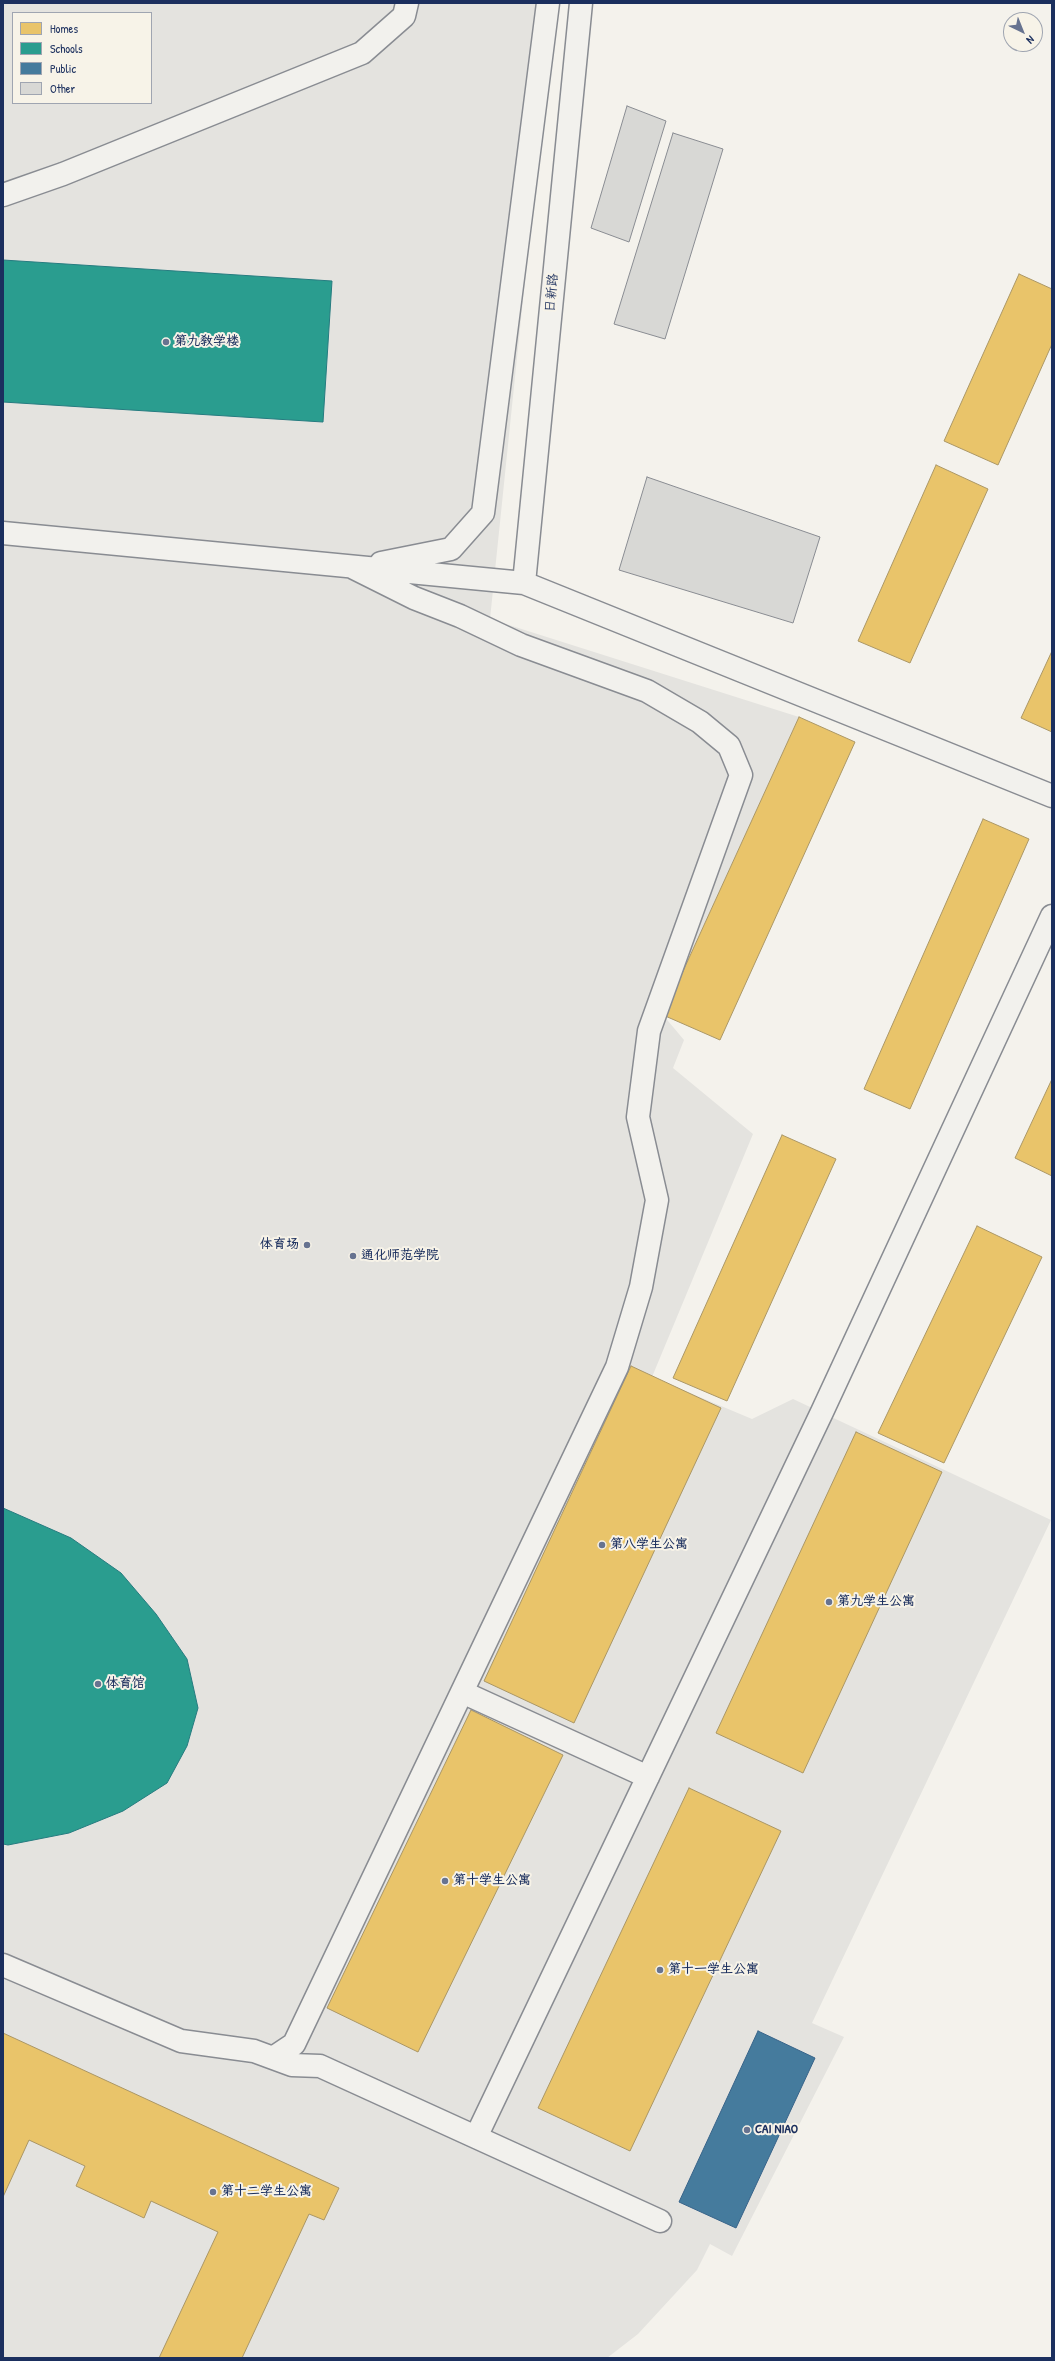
<!DOCTYPE html>
<meta charset="utf-8">
<style>
body{margin:0}
#map{position:relative;width:1055px;height:2361px;overflow:hidden;background:#f4f2ec;font-family:"Patrick Hand",sans-serif}
canvas{display:block}
.frame{position:absolute;inset:0;border:4px solid #1b2f5e;pointer-events:none}
.legend{position:absolute;left:12px;top:12px;width:140px;height:92px;box-sizing:border-box;background:#f7f3e8;border:1px solid #9fa5b1;margin:0;padding:5px 7px;list-style:none;font-size:12px;color:#1b2f5e}
.legend li{display:flex;align-items:center;gap:8px;height:20px}
.legend b{width:20px;border:1px solid #9fa5b1}
.north{position:absolute;left:1003px;top:12px;width:40px;height:40px;box-sizing:border-box;background:#f7f3e8;border:1px solid #9fa5b1;border-radius:50%;rotate:137deg;font-size:11px;font-weight:700;line-height:16px;text-align:center;color:#1b2f5e}
.north::after{content:'';display:block;margin:auto;width:14px;height:18px;background:#677390;clip-path:polygon(50% 0,100% 100%,50% 72%,0 100%)}
</style>
<div id="map">
<canvas width="1055" height="2361"></canvas>
<div class="frame"></div>
<ul class="legend">
<li><b style="height:11px;background:#e9c46a"></b>Homes</li>
<li><b style="height:11px;background:#2a9d8f"></b>Schools</li>
<li><b style="height:11px;background:#457b9d"></b>Public</li>
<li><b style="height:11px;background:#d8d8d5"></b>Other</li>
</ul>
<div class="north">N</div>
</div>
<script>
const c = document.querySelector('canvas').getContext('2d');
c.lineJoin = 'round';
function fillPath(path, color) { c.fillStyle = color; c.fill(path, 'evenodd'); }
const toPath = rows => new Path2D(rows.map(r => 'M' + r).join(''));
function strokePath(path, color, width, dash) { c.strokeStyle = color; c.lineWidth = width; c.lineCap = dash ? 'butt' : 'round'; c.setLineDash(dash || []); c.stroke(path); }
function label(font, color, halo, rows, align = 'center') {
  c.font = font + ' "Patrick Hand","LXGW WenKai TC",sans-serif'; c.lineWidth = 4; c.setLineDash([]); c.textBaseline = 'middle'; c.strokeStyle = halo; c.fillStyle = color; for (const [text, x, y, turn = 0] of rows) {
    c.save(); c.translate(x, y); c.rotate((+turn || 0) * Math.PI / 180); c.textAlign = isNaN(turn) ? turn : align; if (halo) c.strokeText(text, 0, 0); c.fillText(text, 0, 0); c.restore();
  }
}
fillPath(toPath([
 [3,3,560,3,540,135,490,619,799,717,663,1015,684,1040,673,1068,753,1134,652,1377,752,1419,793,1399,1051,1520,812,2023,844,2037,732,2256,710,2244,697,2270,638,2334,607,2358,3,2358],
 [13,13,151,13,151,103,13,103]
]), '#e4e3df');
const homes = toPath([
 [1019,274,1052,289,1052,344,998,465,944,441,1019,274],
 [936,465,988,489,910,663,858,641,936,465],
 [1052,651,1052,732,1021,718,1052,651],
 [799,717,855,742,720,1040,663,1015,799,717],
 [983,819,1029,839,910,1109,864,1089,983,819],
 [1052,1079,1052,1176,1015,1158,1052,1079],
 [782,1135,836,1159,727,1401,673,1378,782,1135],
 [977,1226,1042,1257,944,1463,878,1433,977,1226],
 [631,1366,721,1408,574,1723,484,1681,631,1366],
 [856,1432,942,1472,803,1773,716,1733,856,1432],
 [471,1710,563,1755,418,2052,327,2008,471,1710],
 [689,1788,781,1831,630,2151,538,2108,689,1788],
 [3,2033,339,2188,324,2220,309,2214,242,2358,159,2358,218,2232,151,2201,144,2218,76,2186,85,2166,29,2140,3,2197,3,2033]
]);
fillPath(homes, '#e9c46a');
strokePath(homes, '#ab9766', 1);
const schools = toPath([
 [3,260,332,281,323,422,3,402,3,260],
 [3,1508,71,1538,121,1573,156,1614,187,1659,198,1708,187,1746,167,1783,123,1811,69,1833,8,1845,3,1844,3,1508]
]);
fillPath(schools, '#2a9d8f');
strokePath(schools, '#267c80', 1);
const public = toPath([
 [758,2031,815,2058,736,2228,679,2202,758,2031]
]);
fillPath(public, '#457b9d');
strokePath(public, '#38648a', 1);
const building = toPath([
 [627,106,666,121,629,242,591,228,627,106],
 [673,133,723,149,665,339,614,324,673,133],
 [647,477,820,537,793,623,619,570,647,477]
]);
fillPath(building, '#d8d8d5');
strokePath(building, '#898c92', 1);
const street = toPath([
 [3,195,63,174,362,53,404,16,407,3],
 [3,533,524,583,1052,796],
 [381,563,451,549,483,513,548,3],
 [524,583,581,3],
 [462,1692,648,1777],
 [3,1965,181,2041,254,2051,292,2065,320,2066,660,2221],
 [273,2058,294,2044,617,1367,641,1287,657,1200,638,1117,649,1031,741,775,729,746,700,722,647,691,521,645,460,616,414,598,354,568],
 [476,2137,822,1412,1052,916]
]);
strokePath(street, '#898c92', 25);
strokePath(street, '#f2f1ed', 22);
for (const [x, y, r, color] of [
 [166,342,4,"#677390"],
 [307,1245,4,"#677390"],
 [353,1256,4,"#677390"],
 [602,1545,4,"#677390"],
 [829,1602,4,"#677390"],
 [98,1684,4,"#677390"],
 [445,1881,4,"#677390"],
 [660,1970,4,"#677390"],
 [747,2130,4,"#677390"],
 [213,2192,4,"#677390"]
]) { const dot = new Path2D(); dot.arc(x, y, r, 0, 2 * Math.PI); c.fillStyle = color; c.fill(dot); strokePath(dot, '#f7f3e8', 1.5); }
label('13px', '#1b2f5e', '#f7f3e8', [
 ["日新路",552,293,-85]
]);
label('bold 13px', '#1b2f5e', '#f7f3e8', [
 ["第九教学楼",174,342],
 ["体育场",299,1245,"right"],
 ["通化师范学院",361,1256],
 ["第八学生公寓",610,1545],
 ["第九学生公寓",837,1602],
 ["体育馆",106,1684],
 ["第十学生公寓",453,1881],
 ["第十一学生公寓",668,1970],
 ["CAI NIAO",755,2130],
 ["第十二学生公寓",221,2192]
], 'left');
</script>
